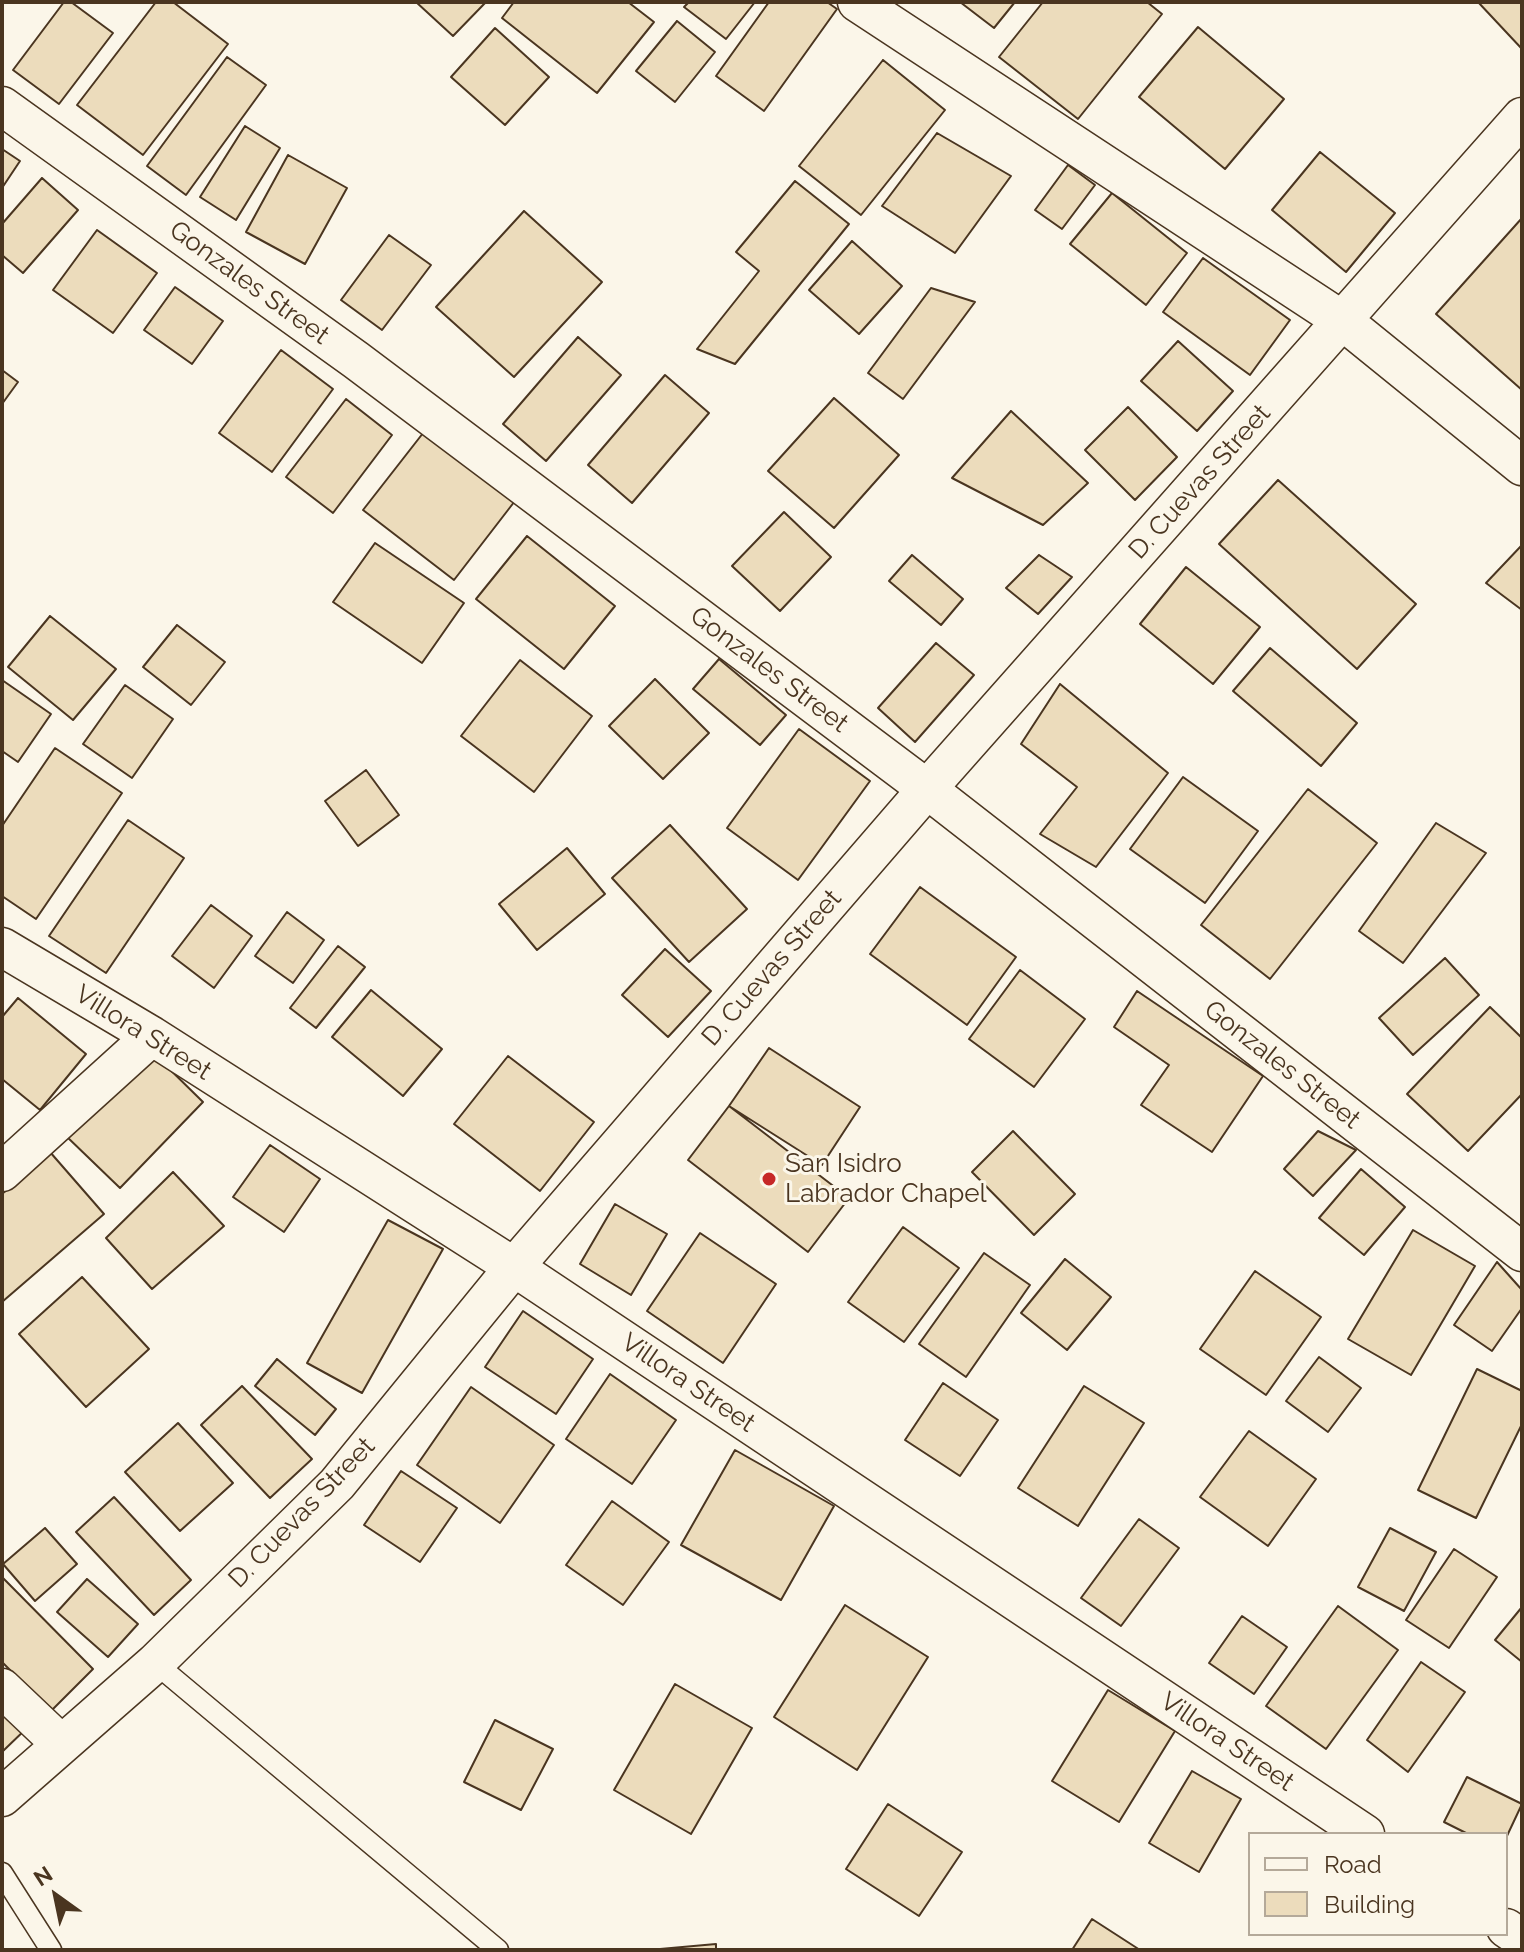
<!DOCTYPE html>
<style>
body{margin:0}
#map{position:relative;width:1524px;height:1952px;overflow:hidden;background:#fbf6e9;font-family:Raleway,sans-serif}
canvas{display:block}
.frame{position:absolute;inset:0;border:4px solid #4a3520;pointer-events:none}
.legend{position:absolute;left:1248px;top:1832px;width:260px;height:104px;box-sizing:border-box;background:#fbf6e9;border:2px solid #b4a999;margin:0;padding:10px 14px;list-style:none;font-size:24px;color:#4a3520}
.legend li{display:flex;align-items:center;gap:16px;height:40px}
.legend b{width:40px;border:2px solid #b4a999}
.north{position:absolute;left:16px;top:1856px;width:80px;height:80px;-webkit-text-stroke:6px #fbf6e9;paint-order:stroke;rotate:327deg;font-size:22px;font-weight:700;line-height:32px;text-align:center;color:#4a3520}
.north::after{content:'';display:block;margin:auto;width:28px;height:36px;background:#4a3520;clip-path:polygon(50% 0,100% 100%,50% 72%,0 100%)}
</style>
<div id="map">
<canvas width="1524" height="1952"></canvas>
<div class="frame"></div>
<ul class="legend">
<li><b style="height:10px;background:#fbf6e9"></b>Road</li>
<li><b style="height:22px;background:#ecdcbc"></b>Building</li>
</ul>
<div class="north">N</div>
</div>
<script>
const c = document.querySelector('canvas').getContext('2d');
c.lineJoin = 'round';
function fillPath(path, color) { c.fillStyle = color; c.fill(path, 'evenodd'); }
const toPath = rows => new Path2D(rows.map(r => 'M' + r).join(''));
function strokePath(path, color, width, dash) { c.strokeStyle = color; c.lineWidth = width; c.lineCap = dash ? 'butt' : 'round'; c.setLineDash(dash || []); c.stroke(path); }
function label(font, color, halo, rows, align = 'center') {
  c.font = font + ' Raleway,sans-serif'; c.lineWidth = 6; c.setLineDash([]); c.textBaseline = 'middle'; c.strokeStyle = halo; c.fillStyle = color; for (const [text, x, y, turn = 0] of rows) {
    c.save(); c.translate(x, y); c.rotate((+turn || 0) * Math.PI / 180); c.textAlign = isNaN(turn) ? turn : align; if (halo) c.strokeText(text, 0, 0); c.fillText(text, 0, 0); c.restore();
  }
}
const building = toPath([
 [64,2,71,2,113,33,59,104,13,70,64,2],
 [156,2,173,2,228,44,143,155,77,105,156,2],
 [416,2,486,2,453,36,416,2],
 [514,2,628,2,654,22,597,93,502,18,514,2],
 [689,2,755,2,726,39,684,7,689,2],
 [769,2,827,2,837,9,764,111,716,76,769,2],
 [960,2,1015,2,994,28,960,2],
 [1043,2,1147,2,1162,14,1078,119,999,57,1043,2],
 [1478,2,1522,2,1522,49,1478,2],
 [677,21,715,52,675,102,636,71,677,21],
 [1198,27,1284,99,1225,169,1139,97,1198,27],
 [495,28,549,77,505,125,451,77,495,28],
 [227,57,266,85,186,195,147,166,227,57],
 [883,60,945,110,861,215,799,166,883,60],
 [245,126,280,148,236,220,200,197,245,126],
 [937,133,1011,176,955,253,882,206,937,133],
 [2,149,20,161,2,188,2,149],
 [1320,152,1395,213,1346,272,1272,210,1320,152],
 [288,155,347,188,305,264,246,232,288,155],
 [1068,165,1095,185,1062,229,1035,210,1068,165],
 [42,178,78,210,23,273,2,255,2,224,42,178],
 [795,181,849,224,735,364,697,349,759,271,736,252,795,181],
 [1112,193,1187,253,1146,305,1070,244,1112,193],
 [524,211,602,282,514,377,436,307,524,211],
 [1522,218,1522,390,1436,314,1522,218],
 [97,230,157,273,113,333,53,290,97,230],
 [389,235,431,265,382,330,341,300,389,235],
 [852,241,902,286,859,334,809,290,852,241],
 [1203,258,1290,320,1250,375,1163,312,1203,258],
 [175,287,223,321,192,364,144,330,175,287],
 [931,288,975,302,903,399,868,373,931,288],
 [578,337,621,375,546,461,503,424,578,337],
 [1178,341,1233,391,1197,431,1141,381,1178,341],
 [281,350,333,389,272,472,219,433,281,350],
 [2,370,18,382,2,404,2,370],
 [665,375,709,413,632,503,588,465,665,375],
 [834,398,899,455,834,528,768,471,834,398],
 [346,399,392,435,333,513,286,477,346,399],
 [1128,407,1177,457,1135,500,1085,450,1128,407],
 [1011,411,1088,483,1043,525,952,478,1011,411],
 [427,428,518,497,454,580,363,510,427,428],
 [1278,480,1416,604,1357,669,1219,544,1278,480],
 [784,512,831,557,780,611,732,566,784,512],
 [527,536,615,606,564,669,476,599,527,536],
 [375,543,464,603,422,663,333,602,375,543],
 [1522,545,1522,610,1486,583,1522,545],
 [912,555,963,599,941,625,889,581,912,555],
 [1039,555,1072,577,1038,614,1006,588,1039,555],
 [1186,567,1260,627,1213,684,1140,624,1186,567],
 [50,616,116,669,73,720,8,667,50,616],
 [177,625,225,662,191,705,143,667,177,625],
 [936,643,974,675,915,742,878,708,936,643],
 [1270,648,1357,723,1321,766,1233,691,1270,648],
 [719,659,786,715,760,745,693,689,719,659],
 [520,660,592,716,534,792,461,736,520,660],
 [655,679,709,733,663,779,609,726,655,679],
 [2,680,51,714,18,762,2,751,2,680],
 [1060,684,1168,773,1096,867,1040,834,1077,787,1021,744,1060,684],
 [125,685,173,719,132,778,83,744,125,685],
 [799,729,870,781,798,880,727,828,799,729],
 [55,748,122,793,36,919,2,896,2,826,55,748],
 [366,770,399,815,358,846,325,801,366,770],
 [1183,777,1258,831,1205,903,1130,849,1183,777],
 [1308,789,1377,843,1270,979,1201,925,1308,789],
 [128,820,184,858,106,973,49,936,128,820],
 [1436,823,1486,853,1403,963,1359,931,1436,823],
 [670,825,747,909,689,962,612,878,670,825],
 [567,848,605,894,537,950,499,904,567,848],
 [920,887,1016,957,967,1025,870,954,920,887],
 [211,905,252,936,214,988,172,956,211,905],
 [287,912,324,940,293,983,255,956,287,912],
 [338,946,365,967,316,1028,290,1008,338,946],
 [665,949,711,991,668,1037,622,995,665,949],
 [1445,958,1479,995,1413,1055,1379,1018,1445,958],
 [1020,970,1085,1019,1034,1087,969,1039,1020,970],
 [371,990,442,1049,403,1096,332,1037,371,990],
 [1137,991,1263,1076,1212,1152,1141,1105,1169,1065,1114,1027,1137,991],
 [18,998,86,1054,40,1110,2,1079,2,1017,18,998],
 [1490,1007,1522,1038,1522,1094,1468,1151,1407,1094,1490,1007],
 [148,1048,203,1102,120,1188,64,1134,148,1048],
 [769,1048,860,1107,822,1165,729,1106,769,1048],
 [508,1056,594,1122,540,1191,454,1124,508,1056],
 [729,1106,849,1198,808,1252,688,1160,729,1106],
 [1013,1131,1075,1194,1034,1235,972,1172,1013,1131],
 [1318,1131,1356,1150,1313,1196,1284,1169,1318,1131],
 [270,1145,320,1179,284,1232,233,1197,270,1145],
 [50,1152,104,1214,2,1302,2,1194,50,1152],
 [1361,1169,1405,1207,1364,1255,1319,1218,1361,1169],
 [173,1172,224,1226,152,1289,106,1238,173,1172],
 [615,1204,667,1234,631,1295,580,1264,615,1204],
 [388,1220,443,1249,362,1393,307,1363,388,1220],
 [903,1227,959,1268,904,1342,848,1302,903,1227],
 [1413,1230,1475,1266,1411,1375,1348,1339,1413,1230],
 [700,1233,776,1284,723,1363,647,1311,700,1233],
 [984,1253,1030,1285,966,1377,919,1344,984,1253],
 [1065,1259,1111,1297,1067,1350,1021,1313,1065,1259],
 [1497,1262,1522,1290,1522,1308,1492,1351,1454,1325,1497,1262],
 [1255,1271,1321,1317,1266,1395,1200,1349,1255,1271],
 [82,1277,149,1349,86,1407,19,1334,82,1277],
 [523,1311,593,1359,556,1414,485,1367,523,1311],
 [1319,1357,1361,1388,1328,1432,1286,1401,1319,1357],
 [277,1359,336,1409,315,1435,255,1386,277,1359],
 [1477,1369,1522,1391,1522,1424,1476,1518,1418,1490,1477,1369],
 [610,1374,676,1420,632,1484,566,1439,610,1374],
 [943,1383,998,1420,960,1476,905,1440,943,1383],
 [242,1386,312,1459,270,1498,201,1425,242,1386],
 [1084,1386,1144,1423,1078,1526,1018,1488,1084,1386],
 [471,1387,554,1445,500,1523,417,1465,471,1387],
 [178,1423,233,1483,180,1531,125,1472,178,1423],
 [1249,1431,1316,1479,1268,1546,1200,1497,1249,1431],
 [735,1450,834,1506,781,1600,681,1545,735,1450],
 [401,1471,457,1508,420,1562,364,1525,401,1471],
 [114,1497,191,1580,154,1615,76,1532,114,1497],
 [612,1501,669,1542,623,1605,566,1565,612,1501],
 [1139,1519,1179,1548,1121,1626,1081,1598,1139,1519],
 [45,1528,77,1564,35,1601,3,1564,45,1528],
 [1390,1528,1436,1552,1404,1611,1358,1587,1390,1528],
 [1454,1549,1497,1577,1449,1648,1406,1620,1454,1549],
 [2,1577,93,1669,51,1711,2,1662,2,1577],
 [87,1579,138,1624,108,1657,57,1612,87,1579],
 [845,1605,928,1657,857,1770,774,1717,845,1605],
 [1338,1606,1398,1650,1326,1749,1266,1706,1338,1606],
 [1522,1607,1522,1662,1495,1640,1522,1607],
 [1242,1616,1287,1647,1254,1694,1209,1663,1242,1616],
 [1421,1662,1465,1692,1408,1772,1367,1740,1421,1662],
 [675,1684,752,1728,691,1834,614,1790,675,1684],
 [1108,1690,1175,1731,1119,1822,1052,1781,1108,1690],
 [2,1696,30,1725,2,1752,2,1696],
 [495,1720,553,1749,521,1810,464,1782,495,1720],
 [1192,1771,1241,1799,1199,1872,1149,1843,1192,1771],
 [1467,1777,1522,1804,1506,1838,1506,1834,1468,1834,1444,1822,1467,1777],
 [888,1804,962,1852,919,1916,846,1869,888,1804],
 [1092,1919,1140,1950,1072,1950,1092,1919],
 [716,1944,716,1950,660,1950,660,1949,716,1944]
]);
fillPath(building, '#ecdcbc');
strokePath(building, '#4a3520', 2);
const lane = toPath([
 [155,1663,498,1950],
 [2,1873,51,1950]
]);
const street = toPath([
 [857,2,1343,321,1522,466],
 [2,106,356,360,927,789,1522,1252],
 [2,947,152,1036,514,1267,1365,1834],
 [2,1172,152,1036],
 [2,1688,61,1744],
 [2,1797,155,1663,337,1484,514,1267,927,789,1522,117],
 [1506,1928,1522,1939]
]);
strokePath(lane, '#4a3520', 23);
strokePath(street, '#4a3520', 41);
strokePath(lane, '#fbf6e9', 20);
strokePath(street, '#fbf6e9', 38);
for (const [x, y, r, color] of [
 [769,1179,8,"#c62828"]
]) { const dot = new Path2D(); dot.arc(x, y, r, 0, 2 * Math.PI); c.fillStyle = color; c.fill(dot); strokePath(dot, '#fbf6e9', 3); }
label('26px', '#4a3520', '#fbf6e9', [
 ["Gonzales Street",249,283,36],
 ["D. Cuevas Street",1200,482,-48],
 ["Gonzales Street",769,670,37],
 ["D. Cuevas Street",772,968,-49],
 ["Villora Street",143,1033,32],
 ["Gonzales Street",1282,1065,38],
 ["Villora Street",688,1383,34],
 ["D. Cuevas Street",302,1513,-46],
 ["Villora Street",1227,1742,34]
]);
label('26px', '#4a3520', '#fbf6e9', [
 ["San Isidro",785,1164],
 ["Labrador Chapel",785,1194]
], 'left');
</script>
